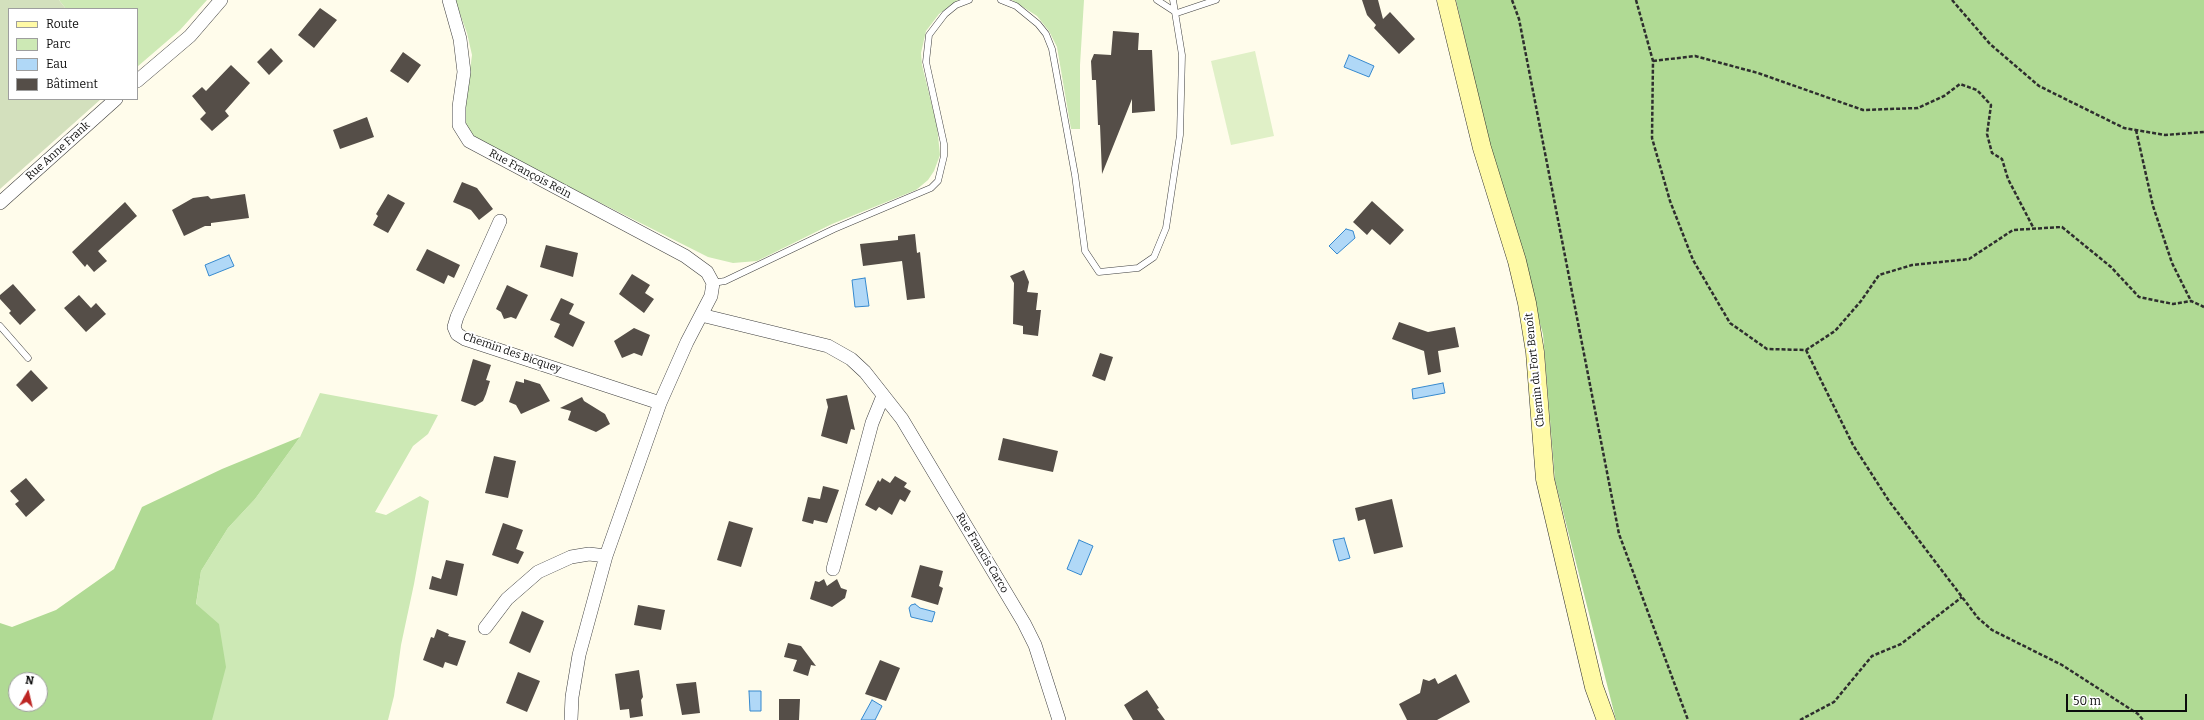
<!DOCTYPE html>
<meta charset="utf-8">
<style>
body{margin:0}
#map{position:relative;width:2204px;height:720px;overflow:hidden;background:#fffceb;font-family:Bitter,serif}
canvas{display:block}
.legend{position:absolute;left:8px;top:8px;width:130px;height:92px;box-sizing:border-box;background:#fff;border:1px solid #9e9e9e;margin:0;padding:5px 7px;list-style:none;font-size:12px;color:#0c0c0c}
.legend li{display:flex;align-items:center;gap:8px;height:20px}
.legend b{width:20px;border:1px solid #9e9e9e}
.north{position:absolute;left:8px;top:672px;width:40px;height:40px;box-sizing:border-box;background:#fff;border:1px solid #9e9e9e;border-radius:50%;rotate:8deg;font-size:11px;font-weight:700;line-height:16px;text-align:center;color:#0c0c0c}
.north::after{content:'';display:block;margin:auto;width:14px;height:18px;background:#bd2523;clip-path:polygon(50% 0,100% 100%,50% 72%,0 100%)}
.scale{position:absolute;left:2066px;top:694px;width:121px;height:18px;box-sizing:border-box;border:2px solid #0c0c0c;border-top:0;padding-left:5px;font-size:12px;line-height:14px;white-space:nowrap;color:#0c0c0c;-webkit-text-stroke:3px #fff;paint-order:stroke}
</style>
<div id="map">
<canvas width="2204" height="720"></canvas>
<ul class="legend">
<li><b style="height:5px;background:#fffaa6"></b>Route</li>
<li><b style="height:11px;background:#cde9b5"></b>Parc</li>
<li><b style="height:11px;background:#b0d8f7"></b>Eau</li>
<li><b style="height:11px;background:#554e48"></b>Bâtiment</li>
</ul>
<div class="north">N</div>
<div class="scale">50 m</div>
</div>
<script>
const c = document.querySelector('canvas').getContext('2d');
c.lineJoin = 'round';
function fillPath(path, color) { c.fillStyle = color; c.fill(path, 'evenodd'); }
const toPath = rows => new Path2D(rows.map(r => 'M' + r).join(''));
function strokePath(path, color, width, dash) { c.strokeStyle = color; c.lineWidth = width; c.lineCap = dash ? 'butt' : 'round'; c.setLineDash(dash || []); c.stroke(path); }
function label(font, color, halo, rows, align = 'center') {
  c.font = font + ' Bitter,serif'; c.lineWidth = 4; c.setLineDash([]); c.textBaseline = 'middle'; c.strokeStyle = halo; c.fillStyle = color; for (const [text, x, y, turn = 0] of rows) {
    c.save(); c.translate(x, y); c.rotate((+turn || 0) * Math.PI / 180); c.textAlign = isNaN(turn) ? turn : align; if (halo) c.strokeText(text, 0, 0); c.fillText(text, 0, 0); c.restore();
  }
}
fillPath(toPath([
 [59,0,207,0,180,30,137,67,137,9,66,9],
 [455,0,958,0,939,14,926,31,921,53,922,65,937,126,940,155,934,171,928,180,916,190,832,224,757,261,733,263,708,257,462,133,472,55,467,33],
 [1012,0,1084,0,1080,65,1080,129,1071,129,1057,47,1049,31,1037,16],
 [320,393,438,415,428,434,413,446,375,512,386,515,420,496,429,501,414,584,401,645,394,696,388,720,212,720,196,605,201,571,228,528,255,499,300,437]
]), '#cde9b5');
fillPath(toPath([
 [1456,0,2204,0,2204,720,1616,720,1555,480,1543,334,1489,144],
 [300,437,255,499,228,528,201,571,196,604,219,624,226,667,212,720,0,720,0,623,12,627,56,610,114,569,142,507,222,469],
 [16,680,40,680,40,704,16,704]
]), '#b0da94');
fillPath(toPath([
 [0,0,59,0,66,9,9,9,9,99,101,99,0,189]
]), '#d3e0bd');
fillPath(toPath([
 [1255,51,1274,136,1231,145,1211,61]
]), '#e0f0c7');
const water = toPath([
 [1349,55,1374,66,1369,77,1344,67,1349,55],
 [1346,229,1353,231,1355,238,1337,254,1329,246,1346,229],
 [229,255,234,266,209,276,205,265,229,255],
 [865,278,869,306,855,307,852,280,865,278],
 [1443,383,1445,393,1413,399,1412,389,1443,383],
 [1344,538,1350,558,1339,561,1333,540,1344,538],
 [1079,540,1093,546,1081,575,1067,569,1079,540],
 [915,604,920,608,935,612,932,622,911,617,909,608,911,605,915,604],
 [749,691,761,691,761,711,750,711,749,691],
 [872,700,882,706,875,720,861,720,872,700]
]);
fillPath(water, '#b0d8f7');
strokePath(water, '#3689ce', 1);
fillPath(toPath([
 [1362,0,1378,0,1383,19,1390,12,1415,39,1399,54,1374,28,1376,25,1367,15],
 [320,8,337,20,314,48,298,35],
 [1113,31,1139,33,1138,50,1152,50,1155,111,1132,113,1132,99,1102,174,1100,125,1098,125,1096,80,1092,80,1091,61,1094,54,1111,55],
 [271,48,283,61,269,75,257,62],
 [403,52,421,65,408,83,390,71],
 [231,65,250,83,225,111,229,116,212,131,200,119,206,113,192,96,202,87,206,91],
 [367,117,374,137,340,149,333,130],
 [462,182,477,188,493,209,479,220,471,210,453,202],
 [245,194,249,218,211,223,211,226,205,226,184,236,172,210,193,198,208,196,211,199],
 [388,194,405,203,388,233,373,225,378,216,376,214],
 [1372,201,1404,230,1390,245,1372,229,1367,235,1353,222],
 [125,202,137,216,98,251,107,261,94,272,87,264,85,267,72,252],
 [915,234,917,253,920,252,925,298,907,300,902,261,863,266,860,244,898,240,898,236],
 [546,245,578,253,573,277,540,267],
 [427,249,460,265,454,278,448,275,444,284,416,270],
 [1024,270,1029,282,1027,292,1038,293,1036,310,1041,310,1038,336,1023,334,1023,326,1013,324,1014,283,1010,276],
 [632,274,650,285,645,293,654,299,644,313,619,294],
 [13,284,36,310,20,325,9,313,11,311,0,299,0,295],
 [507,285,528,295,516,319,511,317,504,319,501,312,496,309],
 [79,295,91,308,96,303,106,314,86,332,64,308],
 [561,298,574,304,569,314,585,322,573,347,554,337,560,324,550,320],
 [1399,322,1428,332,1455,327,1459,347,1438,351,1441,372,1428,375,1424,351,1392,339],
 [634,328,650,335,642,356,634,353,622,358,614,341],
 [1100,353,1113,357,1105,381,1092,376],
 [473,359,491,365,486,380,490,381,486,394,483,401,475,406,461,401],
 [31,370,48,388,32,402,16,385],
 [524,379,540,384,550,401,521,414,516,405,509,402,516,381,524,383],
 [847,395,855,430,851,429,847,444,821,436,828,407,826,399],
 [582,397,584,401,605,414,610,424,596,432,568,420,571,411,560,408],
 [1003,438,1058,451,1053,472,998,460],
 [494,456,516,461,508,498,485,493],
 [895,476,907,483,904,487,911,491,905,502,900,499,892,515,879,507,876,511,865,505,878,480,880,482,882,478,890,483],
 [26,478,45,500,26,517,15,504,19,501,10,491],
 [823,486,839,490,827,523,814,520,813,524,802,521,808,497,820,499],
 [1392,499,1403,547,1374,554,1365,519,1358,521,1355,508],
 [729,521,753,528,741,567,717,560],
 [503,523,523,530,516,549,524,552,518,564,492,555],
 [446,560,464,564,457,596,429,589,432,576,441,579],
 [920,565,943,571,939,586,943,588,938,605,911,597],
 [824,579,827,586,837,579,841,588,847,590,845,598,832,607,810,599,815,581,819,582],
 [638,605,665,610,661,630,634,625],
 [522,611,544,621,530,653,509,643],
 [437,629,449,634,448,636,466,641,457,666,445,662,443,668,423,660,431,637,434,638],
 [788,643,801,646,816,666,811,665,808,676,793,671,797,660,784,657],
 [880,660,900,668,886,701,865,694],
 [639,670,643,697,641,700,643,716,630,718,629,709,620,710,615,674],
 [518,672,540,681,527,712,506,703],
 [1456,674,1470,702,1437,720,1407,720,1399,704,1420,693,1423,679,1429,681,1435,678,1438,684],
 [696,682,700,713,682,715,676,684],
 [1147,690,1159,708,1157,709,1165,720,1133,720,1124,705],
 [779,699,800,699,799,720,779,720]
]), '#554e48');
const lane = toPath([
 [1001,0,1016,6,1038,24,1046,34,1052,49,1075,175,1085,251,1099,272,1138,268,1154,257,1166,228,1180,135,1182,55,1173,0],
 [1157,0,1177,13,1216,0],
 [713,283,725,281,834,229,931,188,938,181,944,156,944,144,926,62,929,35,945,14,956,5,969,0],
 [0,326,28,358]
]);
const street = toPath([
 [449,0,460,39,464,72,459,107,459,125,469,141,685,256,707,272,713,283,711,296,687,342,660,403,606,556,579,655,572,697,571,720],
 [137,81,190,36,221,0],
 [0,203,116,99],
 [500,221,457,317,454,327,457,334,465,339,660,403],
 [701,315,828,346,851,359,865,372,902,419,1024,623,1035,645,1059,720],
 [833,569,872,423,883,396],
 [485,628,507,599,538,572,571,557,589,554,606,556]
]);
const secondary = toPath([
 [1446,0,1482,148,1517,261,1527,303,1535,352,1545,479,1594,687,1606,720]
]);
strokePath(lane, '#3f3f3f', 7);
strokePath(street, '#3f3f3f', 14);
strokePath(secondary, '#2e2e2e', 19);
strokePath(toPath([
 [1512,0,1519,19,1619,534,1688,720],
 [1636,0,1653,61,1652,138,1670,201,1693,260,1730,323,1767,349,1806,350,1835,331,1861,301,1879,275,1912,265,1969,259,2013,230,2062,227,2111,267,2139,297,2173,304,2191,301,2204,307],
 [1952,0,1990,44,2039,86,2124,128,2165,135,2204,132],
 [1653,61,1695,56,1758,73,1863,110,1918,108,1944,96,1960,84,1977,90,1991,105,1987,134,1992,153,2002,159,2008,179,2034,229],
 [2136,130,2153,206,2172,263,2191,301],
 [1806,350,1853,445,1889,501,1978,618,1992,630,2062,665,2138,714,2143,720],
 [1800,720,1834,702,1872,656,1901,644,1962,597]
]), '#2e2e2e', 2.5, [4, 2]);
strokePath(lane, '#fff', 6);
strokePath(street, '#fff', 13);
strokePath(secondary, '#fffaa6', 18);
label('11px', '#0c0c0c', '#fff', [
 ["Rue Anne Frank",58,151,-42],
 ["Rue François Rein",530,174,28],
 ["Chemin des Bicquey",512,353,19],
 ["Chemin du Fort Benoît",1535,370,-96],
 ["Rue Francis Carco",982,553,59]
]);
</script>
